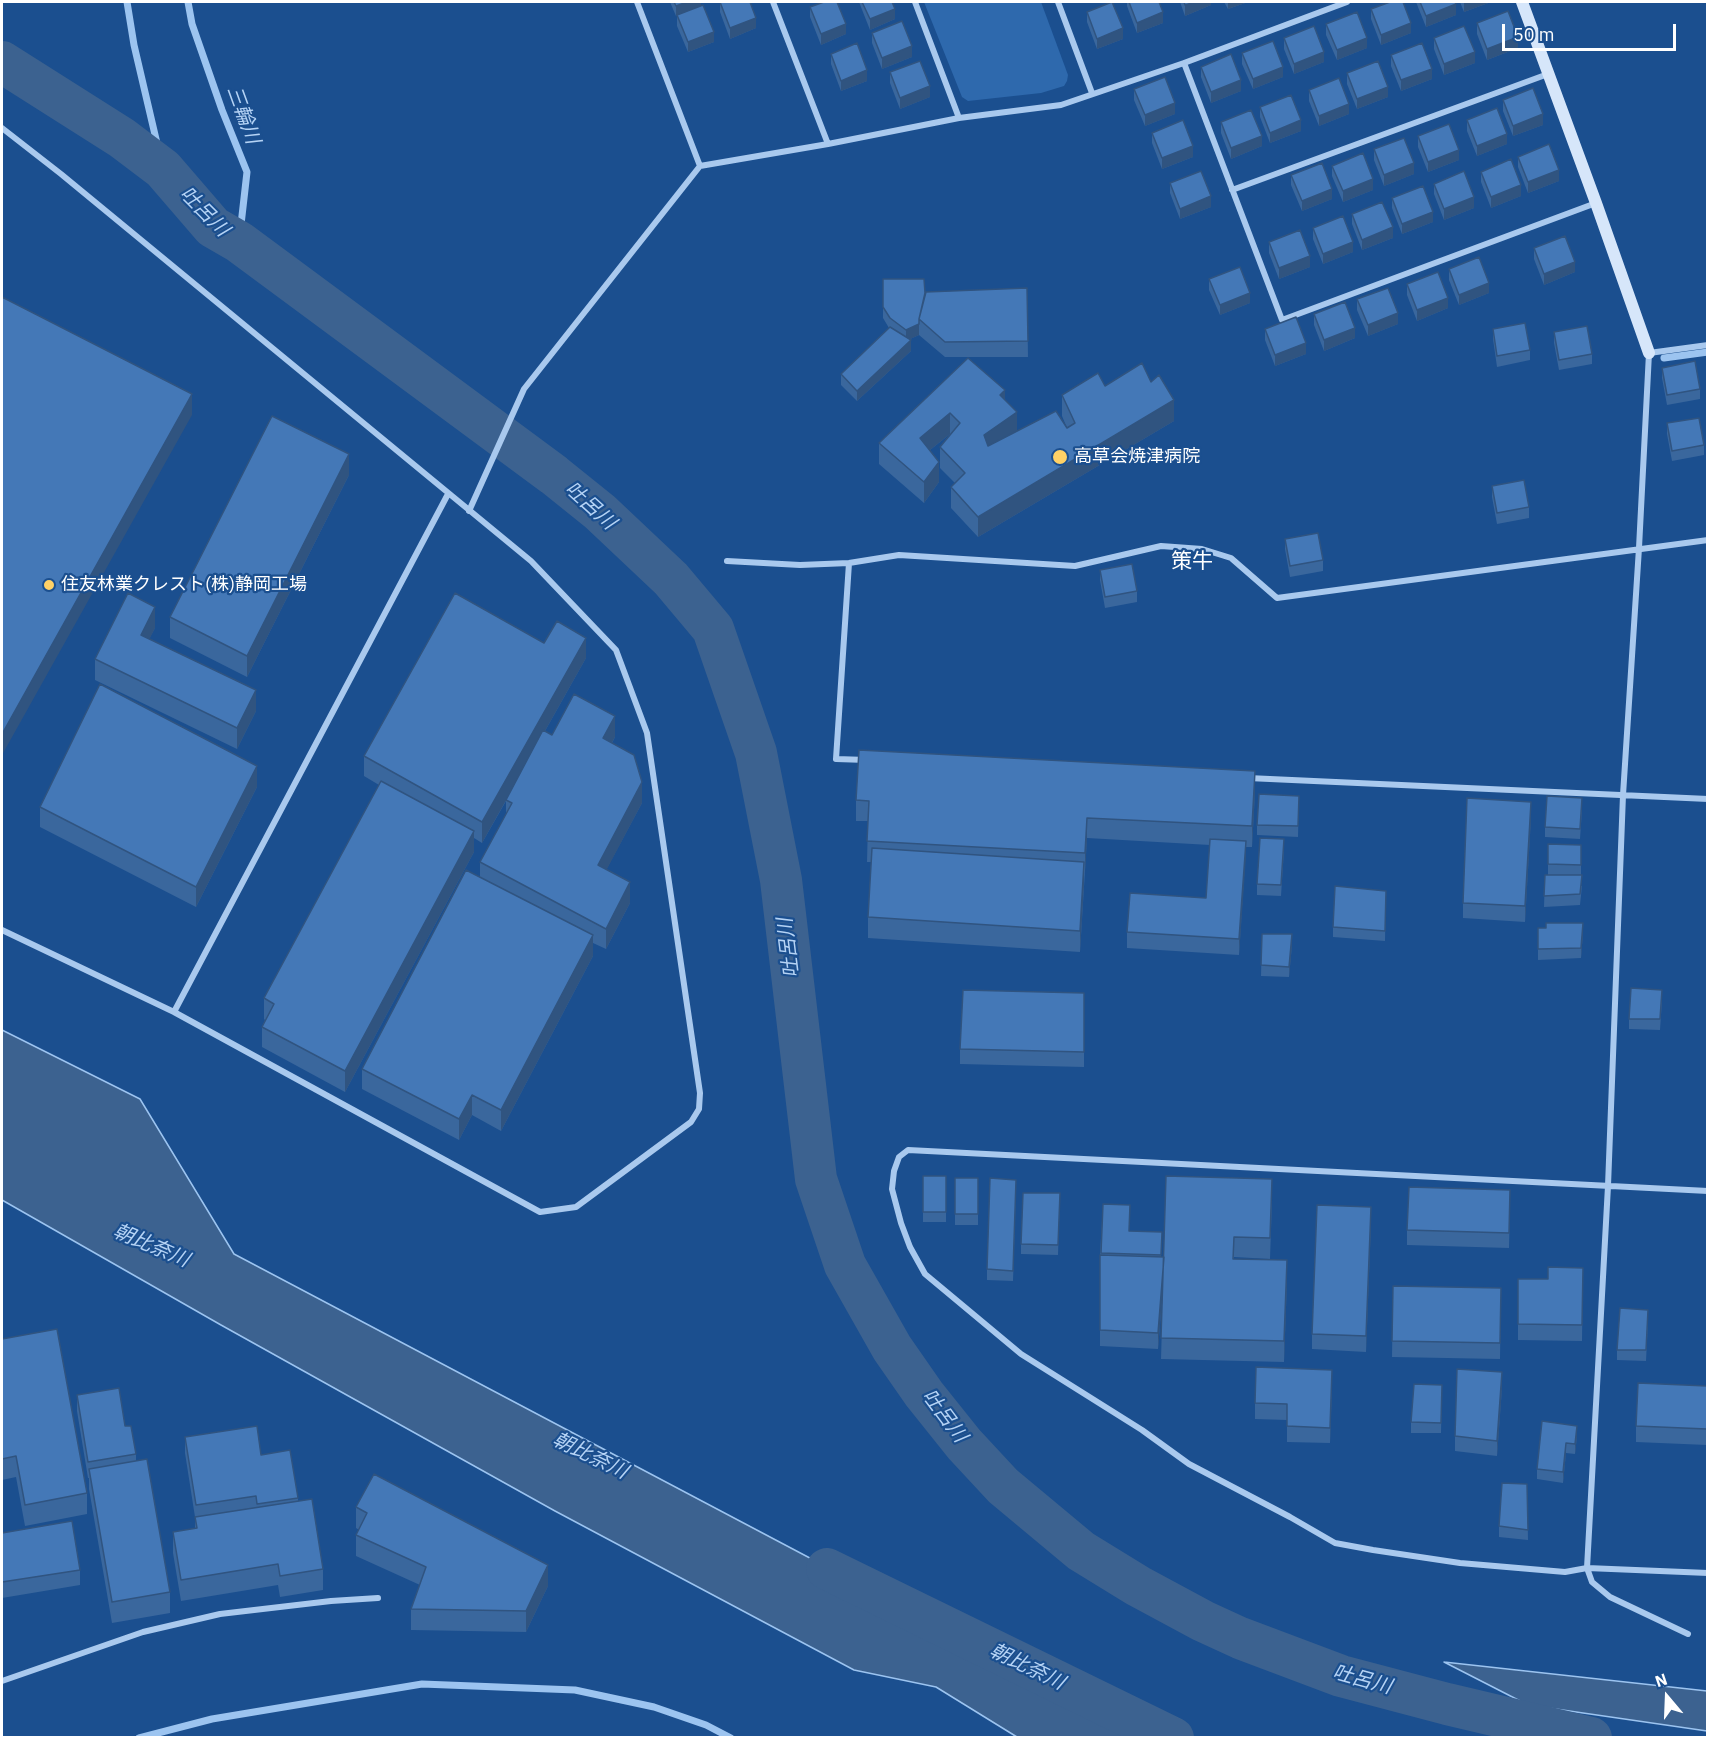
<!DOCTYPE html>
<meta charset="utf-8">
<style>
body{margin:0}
#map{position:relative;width:1709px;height:1739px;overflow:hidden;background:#1b4f8f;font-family:"IBM Plex Sans",sans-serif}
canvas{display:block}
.frame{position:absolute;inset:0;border:3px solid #fff;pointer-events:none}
.north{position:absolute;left:1637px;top:1667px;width:60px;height:60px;-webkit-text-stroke:4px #1b4f8f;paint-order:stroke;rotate:341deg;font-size:16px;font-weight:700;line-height:24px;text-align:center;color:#fff}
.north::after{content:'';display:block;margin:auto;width:21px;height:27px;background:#fff;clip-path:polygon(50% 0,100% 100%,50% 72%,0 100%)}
.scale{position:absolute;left:1502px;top:24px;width:174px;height:27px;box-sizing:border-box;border:3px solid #fff;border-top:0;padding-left:8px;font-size:18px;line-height:21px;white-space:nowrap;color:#fff;-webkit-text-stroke:4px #1b4f8f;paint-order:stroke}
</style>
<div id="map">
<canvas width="1709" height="1739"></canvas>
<div class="frame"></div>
<div class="north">N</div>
<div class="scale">50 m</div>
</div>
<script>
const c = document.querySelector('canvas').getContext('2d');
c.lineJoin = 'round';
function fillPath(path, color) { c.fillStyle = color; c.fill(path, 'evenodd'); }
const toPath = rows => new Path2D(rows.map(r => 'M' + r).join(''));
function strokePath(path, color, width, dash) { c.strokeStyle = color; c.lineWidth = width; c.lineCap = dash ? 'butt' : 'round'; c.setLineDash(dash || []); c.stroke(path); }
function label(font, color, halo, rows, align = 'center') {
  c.font = font + ' "IBM Plex Sans","Noto Sans JP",sans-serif'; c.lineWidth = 4.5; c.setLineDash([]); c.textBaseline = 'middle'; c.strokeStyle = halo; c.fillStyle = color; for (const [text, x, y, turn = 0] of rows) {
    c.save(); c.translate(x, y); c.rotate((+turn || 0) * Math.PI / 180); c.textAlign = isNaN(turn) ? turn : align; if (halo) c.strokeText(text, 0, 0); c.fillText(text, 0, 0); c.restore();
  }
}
fillPath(toPath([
 [924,2,1041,2,1068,75,1067,81,1064,86,1041,93,968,101,962,97]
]), '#2e69ad');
const water = toPath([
 [2,1030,140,1099,234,1254,878,1594,1158,1737,1017,1737,936,1687,854,1670,555,1511,221,1325,2,1200,2,1030],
 [1444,1662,1707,1691,1707,1731,1528,1705,1444,1662]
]);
fillPath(water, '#3c6290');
strokePath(water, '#9cc4f0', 1.5);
strokePath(toPath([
 [127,2,134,45,163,169],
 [188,2,192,24,222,110,247,172,239,242],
 [1664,358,1708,352],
 [139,1738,212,1719,422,1684,575,1690,654,1707,706,1725,731,1738]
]), '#9cc4f0', 7);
strokePath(toPath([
 [2,62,122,138,163,169,213,227,239,242,554,475,600,512,671,579,713,629,756,753,781,880,816,1179,845,1265,892,1348,924,1394,964,1444,1003,1486,1081,1551,1138,1586,1203,1621,1240,1638,1341,1676,1447,1704,1591,1738],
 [827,1569,1173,1738]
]), '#3c6290', 42);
strokePath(toPath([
 [637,2,700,166,828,144,959,118,1061,105,1184,63,1347,2],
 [773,2,828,144],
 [915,2,959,118],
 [1058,2,1092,93],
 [1184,63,1282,320,1596,203],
 [2,128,61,174,531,561,616,650,647,733,700,1093,699,1109,691,1122,576,1207,540,1212,174,1012,2,930],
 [1232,190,1548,74],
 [469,511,524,389,700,166],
 [727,561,800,565,849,563,899,555,1075,566,1161,546,1202,549,1231,558,1277,598,1708,540],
 [849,563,836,759,867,760],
 [1248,778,1708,799],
 [174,1012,448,494],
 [1708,1191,908,1150,899,1157,894,1171,892,1189,901,1223,910,1247,925,1274,1021,1354,1142,1430,1189,1464,1290,1517,1335,1543,1373,1550,1460,1563,1565,1572,1587,1568,1708,1573],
 [1688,1634,1610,1597,1592,1582,1587,1568,1608,1186,1623,795,1639,548,1649,353,1708,345],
 [2,1681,143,1632,220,1614,331,1601,378,1598]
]), '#a9c9ee', 6);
strokePath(toPath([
 [1522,2,1596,203,1649,353]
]), '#d6e6fa', 12);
fillPath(toPath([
 [670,2,701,2,701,6,714,42,688,52,677,26,677,16,676,16],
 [720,2,756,28,730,39,720,12],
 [859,2,892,2,895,19,870,30],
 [1127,2,1159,2,1163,23,1137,33,1127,6],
 [1180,2,1211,2,1211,5,1185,16],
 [1224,2,1248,2,1228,9],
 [1416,2,1455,2,1456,15,1426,27],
 [1460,2,1491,2,1464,12],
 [810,7,846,34,821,45,810,17],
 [1371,9,1411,33,1381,45,1371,19],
 [1087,12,1123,39,1097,49,1087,22],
 [1477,23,1518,48,1487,60,1477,34],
 [1326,24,1367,48,1337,60,1326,35],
 [872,33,912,57,882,69,872,43],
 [1284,38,1324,62,1294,74,1284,49],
 [1434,38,1475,63,1444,75,1434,49],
 [1242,53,1283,77,1253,89,1242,64],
 [831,54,867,81,841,91,831,64],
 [1391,55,1432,79,1401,91,1391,66],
 [1201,67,1241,91,1211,103,1201,77],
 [890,72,930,97,900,109,890,83],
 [1347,73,1388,97,1357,109,1347,84],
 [1134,89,1175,114,1145,126,1134,100],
 [1309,90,1349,114,1319,126,1309,101],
 [1503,100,1543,125,1513,136,1503,111],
 [1260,107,1301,131,1270,143,1260,117],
 [1467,120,1507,144,1477,156,1467,131],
 [1221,122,1262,146,1231,159,1221,133],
 [1152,133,1193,157,1162,169,1152,143],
 [1418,136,1459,160,1428,172,1418,147],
 [1374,149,1414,174,1384,186,1374,160],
 [1518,157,1559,181,1528,193,1518,167],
 [1332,166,1373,190,1343,202,1332,176],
 [1481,172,1521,196,1491,208,1481,182],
 [1291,175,1332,199,1302,211,1291,185],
 [1170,183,1211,207,1180,219,1170,193],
 [1434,184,1474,208,1444,220,1434,194],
 [1392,198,1433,222,1402,234,1392,208],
 [1352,214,1393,238,1362,250,1352,224],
 [1313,228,1353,252,1323,264,1313,239],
 [1269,242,1310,267,1279,279,1269,253],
 [1534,248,1575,272,1544,285,1534,259],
 [1449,269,1489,293,1459,305,1449,280],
 [883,279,925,293,1027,288,1028,357,945,357,919,335,910,339,911,351,857,401,841,385,841,374,889,328,883,318],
 [1209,279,1250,303,1220,315,1209,290],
 [1407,284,1448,308,1417,321,1407,295],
 [1357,299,1398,324,1368,336,1357,310],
 [1314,314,1355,338,1324,351,1314,325],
 [1265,329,1306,354,1275,366,1265,340],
 [1493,329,1530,350,1530,360,1497,367,1493,339],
 [1554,332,1592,354,1592,364,1559,370,1554,343],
 [968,358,1005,400,1017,431,1067,428,1062,416,1062,395,1105,386,1151,382,1174,421,978,537,951,508,951,487,955,483,940,468,940,447,950,434,930,450,939,482,924,503,879,464,879,443],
 [1662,368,1700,389,1700,399,1667,405,1662,378],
 [1667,423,1704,445,1704,455,1672,461,1667,434],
 [349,475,247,677,170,638,170,617],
 [1492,486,1529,507,1529,518,1497,524,1492,497],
 [1285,539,1323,560,1323,571,1290,577,1285,549],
 [1100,570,1137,591,1137,602,1105,608,1100,580],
 [155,628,149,639,256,711,237,749,95,680,95,659],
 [544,643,586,658,545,731,552,735,615,737,612,743,642,803,606,870,630,903,606,949,593,943,593,956,501,1131,472,1115,459,1140,362,1089,362,1069,480,877,480,862,506,815,506,801,482,843,474,838,474,852,345,1092,262,1047,262,1027,265,1020,264,1019,264,998,379,785,364,776,364,756],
 [257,787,196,907,40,827,40,807],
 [1255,792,1252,847,1246,847,1239,955,1127,948,1127,932,1206,898,1210,845,1087,838,1080,952,868,938,868,917,871,862,867,862,868,821,856,821,856,800],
 [1299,796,1298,837,1257,835,1257,825],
 [1582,809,1580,839,1545,837,1545,827],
 [1531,818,1525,922,1463,918,1463,903],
 [1548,844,1581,845,1581,875,1548,875],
 [1284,849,1281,896,1257,895,1257,884],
 [1545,875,1582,886,1580,905,1544,907],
 [1386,891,1385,941,1333,937,1333,927],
 [1538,928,1583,933,1581,958,1538,960],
 [1262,934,1292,945,1289,977,1261,976],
 [1084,993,1084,1067,960,1064,960,1049],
 [1662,1000,1660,1030,1629,1029,1629,1019],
 [923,1176,946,1176,946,1222,923,1222],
 [955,1178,978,1178,978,1225,955,1225],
 [1016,1190,1013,1281,987,1280,987,1269],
 [1060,1193,1058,1255,1021,1254,1021,1244],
 [1272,1200,1270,1259,1234,1257,1234,1259,1287,1281,1284,1362,1161,1359,1163,1289,1158,1349,1100,1346,1100,1255,1103,1204,1129,1231,1162,1232,1161,1257,1164,1257],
 [1510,1206,1509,1248,1407,1245,1407,1230],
 [1371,1223,1366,1352,1312,1349,1312,1334],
 [1583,1268,1582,1341,1518,1340,1518,1279,1548,1279],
 [1393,1286,1501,1288,1500,1359,1392,1357],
 [1648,1321,1646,1361,1617,1360,1617,1350],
 [2,1339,87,1493,87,1514,25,1526,16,1477,2,1480],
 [1442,1385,1441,1433,1411,1433,1411,1422],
 [1332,1386,1330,1443,1287,1442,1287,1420,1255,1419,1255,1403],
 [1707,1386,1707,1445,1636,1442,1636,1426],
 [1502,1388,1497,1456,1455,1451,1455,1436],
 [77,1395,125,1426,136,1454,136,1460,170,1592,170,1613,112,1623,89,1489,89,1478,88,1478,77,1411],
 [1577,1426,1577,1436,1575,1454,1566,1453,1563,1483,1537,1479,1537,1469],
 [185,1437,261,1455,298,1498,298,1501,323,1569,323,1590,280,1597,278,1585,181,1601,173,1553,173,1532,195,1529,195,1517,185,1453],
 [1527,1484,1528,1540,1499,1537,1499,1526],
 [356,1507,548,1586,526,1632,411,1630,411,1609,420,1585,356,1556,356,1535,359,1530,356,1528],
 [2,1533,80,1570,80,1585,2,1598]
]), '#3a679d');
fillPath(toPath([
 [687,2,701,2,701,6,676,16,676,6],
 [1195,2,1211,2,1211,5,1185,16,1185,5],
 [1228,2,1248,2,1228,9],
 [1464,2,1491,2,1464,12],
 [1456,4,1456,15,1426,27,1426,16],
 [895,9,895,19,870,30,870,19],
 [1163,12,1163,23,1137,33,1137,23],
 [756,18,756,28,730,39,730,28],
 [1411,23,1411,33,1381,45,1381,35],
 [846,24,846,34,821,45,821,34],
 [1123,28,1123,39,1097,49,1097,39],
 [714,32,714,42,688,52,688,42],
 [1518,37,1518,48,1487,60,1487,49],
 [1367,38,1367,48,1337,60,1337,50],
 [912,46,912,57,882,69,882,58],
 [1324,52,1324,62,1294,74,1294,64],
 [1475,52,1475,63,1444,75,1444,64],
 [1283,67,1283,77,1253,89,1253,79],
 [1432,69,1432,79,1401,91,1401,80],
 [867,70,867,81,841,91,841,81],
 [1241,80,1241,91,1211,103,1211,92],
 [930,86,930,97,900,109,900,98],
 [1388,87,1388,97,1357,109,1357,99],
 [1175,103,1175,114,1145,126,1145,115],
 [1349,104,1349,114,1319,126,1319,116],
 [1543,114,1543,125,1513,136,1513,126],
 [1301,120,1301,131,1270,143,1270,133],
 [1507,134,1507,144,1477,156,1477,146],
 [1262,136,1262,146,1231,159,1231,148],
 [1193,146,1193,157,1162,169,1162,158],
 [1459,150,1459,160,1428,172,1428,162],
 [1414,163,1414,174,1384,186,1384,175],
 [1559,170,1559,181,1528,193,1528,182],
 [1373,179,1373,190,1343,202,1343,191],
 [1521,185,1521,196,1491,208,1491,197],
 [1332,189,1332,199,1302,211,1302,201],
 [1211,196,1211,207,1180,219,1180,209],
 [1474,197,1474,208,1444,220,1444,209],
 [1433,212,1433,222,1402,234,1402,224],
 [1393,227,1393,238,1362,250,1362,240],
 [1353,242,1353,252,1323,264,1323,254],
 [1310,256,1310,267,1279,279,1279,268],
 [1575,262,1575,272,1544,285,1544,274],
 [1489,283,1489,293,1459,305,1459,295],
 [1250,293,1250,303,1220,315,1220,305],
 [1448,298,1448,308,1417,321,1417,310],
 [1398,313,1398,324,1368,336,1368,325],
 [919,324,919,335,906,341,906,330],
 [1355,328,1355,338,1324,351,1324,340],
 [911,340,911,351,857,401,857,391],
 [1306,343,1306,354,1275,366,1275,355],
 [1005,390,1005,411,1000,395],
 [192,394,192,415,2,755,2,734],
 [1174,400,1174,421,978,537,978,517],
 [1017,412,1017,433,984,456,984,435],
 [950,413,950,434,920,458,920,438],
 [349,454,349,475,247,677,247,656],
 [939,462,939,482,924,503,924,482],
 [155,607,155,628,141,656,141,635],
 [586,638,586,658,482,843,482,822],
 [256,690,256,711,237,749,237,728],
 [615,716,615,737,603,759,603,738],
 [257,766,257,787,196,907,196,887],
 [1255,771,1255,792,1252,847,1252,826],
 [642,782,642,803,598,886,598,865],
 [1531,802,1531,818,1525,922,1525,906],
 [1087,818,1087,838,1085,874,1085,853],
 [474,831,474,852,345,1092,345,1071],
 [1246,841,1246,857,1239,955,1239,939],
 [1084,862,1084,883,1080,952,1080,931],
 [630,882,630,903,606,949,606,929],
 [1583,923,1583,933,1581,958,1581,948],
 [1292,934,1292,945,1289,977,1289,967],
 [593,935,593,956,501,1131,501,1110],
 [472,1095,472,1115,459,1140,459,1119],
 [1371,1207,1371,1223,1366,1352,1366,1336],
 [1164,1257,1164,1273,1158,1349,1158,1333],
 [1287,1260,1287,1281,1284,1362,1284,1341],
 [1332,1370,1332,1386,1330,1443,1330,1428],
 [1502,1372,1502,1388,1497,1456,1497,1441],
 [1577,1426,1577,1436,1575,1454,1575,1444],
 [1566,1443,1566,1453,1563,1483,1563,1472],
 [548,1565,548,1586,526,1632,526,1611]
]), '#305480');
const building = toPath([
 [674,2,687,2,676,6,674,2],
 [720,2,750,2,756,18,730,28,720,2],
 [824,2,837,2,846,24,821,34,810,7,824,2],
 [862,2,892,2,895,9,870,19,862,2],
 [1112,2,1123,28,1097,39,1087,12,1112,2],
 [1129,2,1159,2,1163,12,1137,23,1129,2],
 [1184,2,1195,2,1185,5,1184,2],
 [1390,2,1403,2,1411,23,1381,35,1371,9,1390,2],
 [1420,2,1455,2,1456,4,1426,16,1420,2],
 [703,5,714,32,688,42,677,15,703,5],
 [1508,11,1518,37,1487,49,1477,23,1508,11],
 [1357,12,1367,38,1337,50,1326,24,1357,12],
 [902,21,912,46,882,58,872,33,902,21],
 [1314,26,1324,52,1294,64,1284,38,1314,26],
 [1464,26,1475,52,1444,64,1434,38,1464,26],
 [1273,41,1283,67,1253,79,1242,53,1273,41],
 [857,43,867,70,841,81,831,54,857,43],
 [1422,43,1432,69,1401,80,1391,55,1422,43],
 [1231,54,1241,80,1211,92,1201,67,1231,54],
 [920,61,930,86,900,98,890,72,920,61],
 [1378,61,1388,87,1357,99,1347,73,1378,61],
 [1165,77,1175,103,1145,115,1134,89,1165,77],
 [1339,78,1349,104,1319,116,1309,90,1339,78],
 [1533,88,1543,114,1513,126,1503,100,1533,88],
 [1291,95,1301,120,1270,133,1260,107,1291,95],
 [1497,108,1507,134,1477,146,1467,120,1497,108],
 [1251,110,1262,136,1231,148,1221,122,1251,110],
 [1183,120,1193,146,1162,158,1152,133,1183,120],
 [1449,124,1459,150,1428,162,1418,136,1449,124],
 [1404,138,1414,163,1384,175,1374,149,1404,138],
 [1549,144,1559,170,1528,182,1518,157,1549,144],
 [1363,153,1373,179,1343,191,1332,166,1363,153],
 [1511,159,1521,185,1491,197,1481,172,1511,159],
 [1322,163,1332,189,1302,201,1291,175,1322,163],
 [1201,171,1211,196,1180,209,1170,183,1201,171],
 [1464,171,1474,197,1444,209,1434,184,1464,171],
 [1423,186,1433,212,1402,224,1392,198,1423,186],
 [1382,202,1393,227,1362,240,1352,214,1382,202],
 [1343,216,1353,242,1323,254,1313,228,1343,216],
 [1300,230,1310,256,1279,268,1269,242,1300,230],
 [1565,236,1575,262,1544,274,1534,248,1565,236],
 [1479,257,1489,283,1459,295,1449,269,1479,257],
 [1240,267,1250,293,1220,305,1209,279,1240,267],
 [1438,272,1448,298,1417,310,1407,284,1438,272],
 [883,279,924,279,925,293,919,319,919,324,906,330,890,318,883,307,883,279],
 [1027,288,1028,341,945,342,919,319,926,292,1027,288],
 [1388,288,1398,313,1368,325,1357,299,1388,288],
 [2,297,192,394,2,734,2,297],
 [1345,302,1355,328,1324,340,1314,314,1345,302],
 [1296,317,1306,343,1275,355,1265,329,1296,317],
 [1525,323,1530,350,1497,356,1493,329,1525,323],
 [1587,326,1592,354,1559,360,1554,332,1587,326],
 [890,327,911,340,857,391,841,374,890,327],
 [968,358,1005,390,1000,395,1017,412,984,435,988,446,1056,411,1067,428,1075,423,1062,395,1098,373,1105,386,1142,363,1151,382,1159,375,1174,400,978,517,951,487,965,473,940,447,960,423,950,413,920,438,939,462,924,482,879,443,968,358],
 [1695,361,1700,389,1667,395,1662,368,1695,361],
 [272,416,349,454,247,656,170,617,272,416],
 [1699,418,1704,445,1672,451,1667,423,1699,418],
 [1524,480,1529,507,1497,513,1492,486,1524,480],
 [1318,533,1323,560,1290,566,1285,539,1318,533],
 [1132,564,1137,591,1105,597,1100,570,1132,564],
 [128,593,155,607,141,635,256,690,237,728,95,659,128,593],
 [455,593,544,643,557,621,586,638,482,822,364,756,455,593],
 [100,684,257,766,196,887,40,807,100,684],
 [574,694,615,716,603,738,634,755,642,782,598,865,630,882,606,929,480,862,512,803,506,800,543,730,552,735,574,694],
 [859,750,1255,771,1252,826,1087,818,1085,853,867,841,869,801,856,800,859,750],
 [381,781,474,831,345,1071,262,1027,274,1004,264,998,381,781],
 [1259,794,1299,796,1298,826,1257,825,1259,794],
 [1547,796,1582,798,1580,829,1545,827,1547,796],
 [1467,798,1531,802,1525,906,1463,903,1467,798],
 [1260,838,1284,839,1281,885,1257,884,1260,838],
 [1210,839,1246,841,1239,939,1127,932,1130,893,1206,898,1210,839],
 [1548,844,1581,845,1581,865,1548,864,1548,844],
 [872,848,1084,862,1080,931,868,917,872,848],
 [466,870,593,935,501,1110,472,1095,459,1119,362,1069,466,870],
 [1545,875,1582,875,1580,894,1544,896,1545,875],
 [1335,886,1386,891,1385,931,1333,927,1335,886],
 [1546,923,1583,923,1581,948,1538,949,1538,928,1546,928,1546,923],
 [1262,934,1292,934,1289,967,1261,965,1262,934],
 [1631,988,1662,990,1660,1019,1629,1019,1631,988],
 [963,990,1084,993,1084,1052,960,1049,963,990],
 [923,1176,946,1176,946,1212,923,1212,923,1176],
 [1166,1176,1272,1179,1270,1238,1234,1237,1233,1259,1287,1260,1284,1341,1161,1338,1166,1176],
 [955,1178,978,1178,978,1214,955,1214,955,1178],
 [990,1178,1016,1180,1013,1271,987,1269,990,1178],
 [1409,1187,1510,1190,1509,1233,1407,1230,1409,1187],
 [1023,1193,1060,1193,1058,1245,1021,1244,1023,1193],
 [1103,1204,1130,1205,1129,1231,1162,1232,1161,1255,1101,1253,1103,1204],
 [1317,1205,1371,1207,1366,1336,1312,1334,1317,1205],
 [1100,1255,1164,1257,1158,1333,1100,1330,1100,1255],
 [1548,1267,1583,1268,1582,1325,1518,1324,1518,1279,1548,1279,1548,1267],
 [1393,1286,1501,1288,1500,1343,1392,1341,1393,1286],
 [1620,1308,1648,1310,1646,1350,1617,1350,1620,1308],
 [57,1329,87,1493,25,1505,16,1456,2,1459,2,1339,57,1329],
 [1256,1367,1332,1370,1330,1428,1287,1426,1287,1404,1255,1403,1256,1367],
 [1457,1369,1502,1372,1497,1441,1455,1436,1457,1369],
 [1638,1383,1707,1386,1707,1429,1636,1426,1638,1383],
 [1414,1384,1442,1385,1441,1423,1411,1422,1414,1384],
 [119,1388,125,1426,131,1426,136,1454,88,1462,77,1395,119,1388],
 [1542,1421,1577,1426,1575,1444,1566,1443,1563,1472,1537,1469,1542,1421],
 [257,1426,261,1455,290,1450,298,1498,257,1504,256,1496,196,1505,185,1437,257,1426],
 [147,1459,170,1592,112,1602,89,1469,147,1459],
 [374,1474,548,1565,526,1611,411,1609,426,1567,356,1535,367,1513,356,1507,374,1474],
 [1502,1483,1527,1484,1528,1530,1499,1526,1502,1483],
 [312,1499,323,1569,280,1576,278,1564,181,1580,173,1532,197,1528,195,1517,312,1499],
 [72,1521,80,1570,2,1582,2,1533,72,1521]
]);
fillPath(building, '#4478b7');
strokePath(building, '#305480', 1.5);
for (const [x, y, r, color] of [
 [1060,457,8,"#ffd166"],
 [49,585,6,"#ffd166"]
]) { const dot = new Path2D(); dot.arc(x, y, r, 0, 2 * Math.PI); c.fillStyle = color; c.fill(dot); strokePath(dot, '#1b4f8f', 2); }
label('18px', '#fff', '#1b4f8f', [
 ["高草会焼津病院",1074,457],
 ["住友林業クレスト(株)静岡工場",61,585]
], 'left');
label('italic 20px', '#b5d3f5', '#1b4f8f', [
 ["三輪川",243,115,70],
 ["吐呂川",204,212,45],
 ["吐呂川",590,506,42],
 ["吐呂川",789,948,-97],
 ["朝比奈川",151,1246,23],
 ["吐呂川",944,1416,53],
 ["朝比奈川",590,1456,26],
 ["朝比奈川",1027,1667,26],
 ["吐呂川",1362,1680,15]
]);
label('21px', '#fff', '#1b4f8f', [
 ["策牛",1192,562]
]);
</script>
